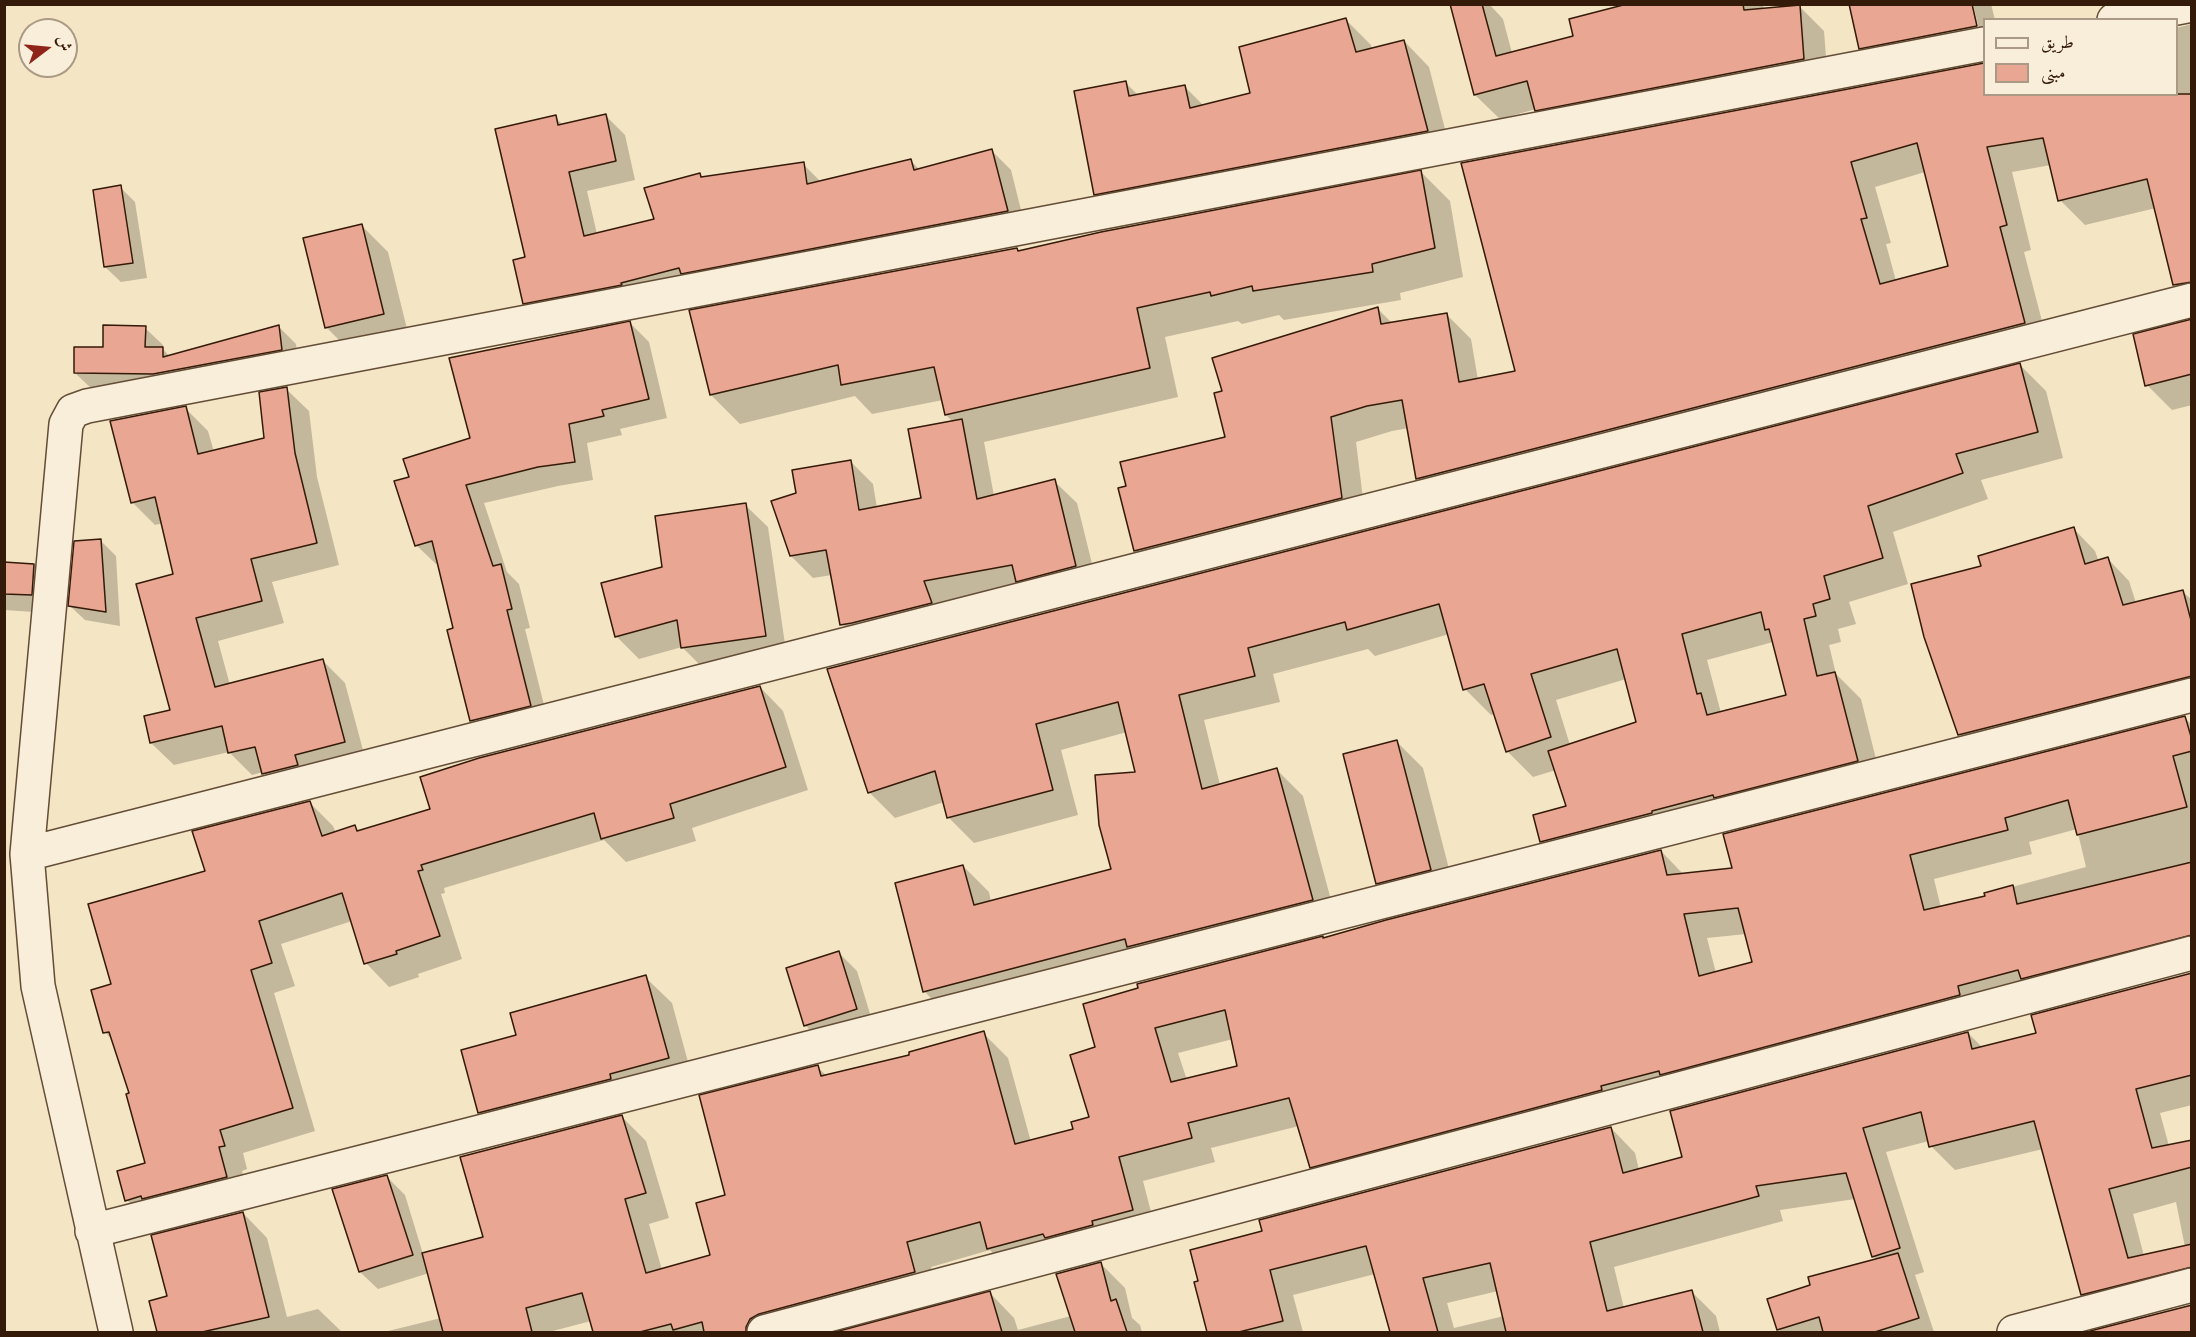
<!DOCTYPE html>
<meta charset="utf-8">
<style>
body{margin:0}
#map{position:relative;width:2196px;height:1337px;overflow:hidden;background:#f4e5c4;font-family:"Old Standard TT",Amiri,serif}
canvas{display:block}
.frame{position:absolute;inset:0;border:6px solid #341a08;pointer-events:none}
.legend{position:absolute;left:1983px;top:18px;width:195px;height:78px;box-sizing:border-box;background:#f8eed9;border:2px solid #aa9985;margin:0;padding:8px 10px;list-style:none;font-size:18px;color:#341a08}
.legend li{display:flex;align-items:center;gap:12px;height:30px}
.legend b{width:30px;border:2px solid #aa9985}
.north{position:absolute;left:18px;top:18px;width:60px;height:60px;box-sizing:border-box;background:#f8eed9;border:2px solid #aa9985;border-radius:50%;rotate:74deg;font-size:16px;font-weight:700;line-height:24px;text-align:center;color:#341a08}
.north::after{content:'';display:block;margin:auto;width:21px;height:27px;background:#8f2418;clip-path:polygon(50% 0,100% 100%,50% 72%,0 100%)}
</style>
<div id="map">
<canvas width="2196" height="1337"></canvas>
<div class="frame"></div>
<ul class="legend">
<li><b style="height:8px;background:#f8eed9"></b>طريق</li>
<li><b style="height:16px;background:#e8a693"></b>مبنى</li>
</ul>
<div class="north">ش</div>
</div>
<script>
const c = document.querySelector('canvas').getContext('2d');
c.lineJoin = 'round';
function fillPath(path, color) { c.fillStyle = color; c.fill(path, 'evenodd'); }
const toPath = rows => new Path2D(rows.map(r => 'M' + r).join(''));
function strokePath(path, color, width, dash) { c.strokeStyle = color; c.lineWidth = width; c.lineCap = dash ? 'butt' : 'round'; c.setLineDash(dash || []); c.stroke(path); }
fillPath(toPath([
 [1452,4,1489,4,1503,19,1512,53,1575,37,1634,4,1763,4,1764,10,1800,7,1824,31,1828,83,1560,134,1536,109,1500,119,1475,95],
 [1970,4,1977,34,1980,33,1973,4,1991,4,1995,20,1984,20,1984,56,1887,75,1860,48],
 [1346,20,1371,45,1372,50,1404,41,1429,67,1452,156,1120,219,1095,194,1126,83,1138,95,1185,87,1204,106,1252,94],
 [2192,24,2192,301,2175,285,2156,208,2085,225,2060,200,2051,165,2012,172,2031,250,2024,252,2049,348,1443,504,1418,478,1409,428,1392,431,1356,442,1366,523,1160,576,1135,551,1128,487,1226,438,1224,392,1378,309,1393,324,1446,314,1471,339,1478,380,1517,373,1463,164,1984,65,1984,94,2176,94,2176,28],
 [1925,172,1949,267,1896,281,1886,244,1891,243,1875,187],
 [606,116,625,135,635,180,587,191,597,234,656,220,699,175,702,178,803,164,821,182,910,160,920,170,992,151,1011,170,1026,230,544,322,525,303,527,258,555,117,564,126],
 [1421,172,1450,201,1463,277,1400,293,1401,300,1284,320,1279,315,1242,324,1238,321,1165,337,1178,397,984,442,994,496,1054,481,1077,503,1098,588,864,646,842,624,832,575,813,578,791,556,798,494,851,462,873,484,877,508,923,499,953,422,946,415,943,400,872,414,855,396,740,424,711,395,1017,249,1020,252],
 [120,187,135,202,147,278,121,282,105,267],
 [362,226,388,252,410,341,353,354,327,328],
 [2192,321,2192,405,2172,410,2147,385],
 [630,323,649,342,667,418,620,429,622,435,587,443,593,480,558,486,484,503,507,572,519,584,530,628,525,629,549,725,490,740,471,721,455,629,439,563,436,564,416,545,411,478,471,439],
 [279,327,296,344,299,367,93,390,75,373,145,328,163,345,163,349,170,357],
 [2020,365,2046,391,2063,458,1981,480,1988,499,1893,532,1908,584,1849,602,1856,624,1838,629,1841,642,1829,645,1836,674,1861,699,1883,787,1567,867,1541,841,1567,807,1556,770,1533,777,1507,751,1495,714,1491,715,1465,689,1449,634,1375,656,1368,649,1273,674,1280,702,1204,720,1220,785,1277,770,1303,796,1338,926,951,1018,925,992,897,884,963,866,989,892,991,902,1113,870,1137,773,1127,732,1061,750,1078,815,974,843,948,817,944,802,895,818,869,792,829,670],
 [1773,642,1787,696,1721,713,1707,660],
 [1626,679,1638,723,1570,745,1556,700],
 [286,389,309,411,317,477,339,565,272,582,284,623,218,641,230,685,323,661,345,683,367,765,286,796,263,772,252,775,229,752,174,765,151,743,172,711,174,575,163,523,155,525,133,503,112,423,185,408,208,431,214,452,266,439],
 [745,505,768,527,787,658,705,670,682,647,639,659,616,636,664,568],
 [2074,529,2095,551,2099,562,2108,559,2129,581,2136,603,2182,591,2192,600,2192,703,1982,756,1960,734,1983,567],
 [101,541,116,556,120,626,85,620,70,606],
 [4,564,34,565,52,583,49,613,4,610],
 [760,687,783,711,808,790,692,828,696,841,626,862,604,840,444,888,445,893,441,894,462,959,418,974,419,977,389,987,366,963,352,921,281,944,295,986,274,993,315,1131,243,1153,247,1169,242,1171,250,1200,150,1223,127,1200,147,1164,131,1094,113,1041,105,1032,113,985,206,872,310,803,333,826,336,833,355,827,360,832,432,810],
 [2185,718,2192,725,2192,964,1336,1191,1312,1167,1299,1126,1211,1148,1215,1162,1143,1181,1157,1235,1012,1273,990,1250,931,1267,939,1297,805,1332,595,1332,591,1321,549,1332,384,1332,441,1318,429,1273,378,1289,360,1272,387,1177,405,1195,423,1254,485,1238,622,1117,646,1141,669,1218,649,1224,662,1270,712,1256,726,1196,817,1067,827,1076,911,1056,983,1033,1008,1058,1031,1142,1074,1130,1091,1118,1097,1048,1324,939,1661,851,1684,875,1734,869],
 [2077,829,2086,867,1986,894,1987,897,1941,908,1934,879,2032,854,2029,842],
 [1746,934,1754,963,1716,973,1707,938],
 [1233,1039,1239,1067,1187,1080,1178,1053],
 [1397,742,1423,768,1456,896,1404,910,1378,883],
 [839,953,857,971,874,1027,823,1043,805,1025],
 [2192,974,2192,1105,2160,1113,2169,1146,2192,1141,2192,1296,2107,1319,2082,1294,2043,1149,1955,1170,1931,1146,1929,1141,1886,1152,1924,1272,1915,1275,1934,1332,1782,1332,1779,1330,1769,1300,1877,1260,1873,1256,1855,1199,1780,1210,1783,1221,1614,1267,1624,1308,1692,1292,1716,1316,1720,1332,1391,1332,1375,1274,1293,1295,1303,1332,1209,1332,1196,1283,1264,1232,1611,1128,1635,1153,1639,1170,1684,1159,1968,1033,1983,1048,2038,1035],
 [2176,1202,2185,1247,2144,1256,2133,1214],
 [1498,1291,1504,1316,1454,1328,1447,1303],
 [645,977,672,1003,694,1084,506,1139,479,1112,518,1036],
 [243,1213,267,1238,287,1317,318,1309,342,1332,158,1332,151,1302,169,1297],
 [1101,1264,1125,1288,1132,1318,1140,1325,1142,1332,841,1332,990,1293,1014,1318,1018,1330,1071,1316],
 [2192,1306,2192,1332,2091,1332]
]), '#0003');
const building = toPath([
 [1450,4,1482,4,1496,56,1573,36,1569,19,1627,4,1743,4,1744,10,1800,5,1804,59,1535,111,1527,81,1474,95,1450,4],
 [1849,4,1972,4,1977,26,1859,49,1849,4],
 [1346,18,1356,52,1404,40,1428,131,1094,195,1074,91,1126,81,1129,96,1185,85,1190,108,1250,93,1239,47,1346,18],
 [1984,63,1984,94,2192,94,2192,282,2173,285,2147,179,2058,201,2043,138,1987,147,2007,225,2000,227,2025,323,1416,479,1402,400,1367,406,1331,417,1342,498,1134,551,1118,488,1126,486,1120,462,1225,437,1214,393,1222,391,1212,358,1378,307,1381,324,1447,313,1459,382,1515,371,1461,163,1984,63],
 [1917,143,1948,266,1880,284,1861,219,1867,218,1851,162,1917,143],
 [606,114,616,161,569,172,584,236,654,219,644,188,700,173,701,177,804,162,807,184,911,159,914,170,992,149,1008,211,681,274,679,268,621,283,622,285,523,304,513,260,525,257,495,129,556,115,558,125,606,114],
 [1421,170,1435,248,1372,264,1373,272,1253,291,1252,286,1211,296,1210,292,1137,308,1150,368,945,415,934,367,841,385,838,365,710,395,689,310,1017,248,1018,251,1101,232,1421,170],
 [121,185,133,263,104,267,93,190,121,185],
 [362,224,384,314,325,328,303,238,362,224],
 [2192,319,2192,374,2145,386,2133,334,2192,319],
 [630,321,649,399,602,410,604,416,569,424,575,462,538,467,466,485,493,566,501,564,512,609,507,610,531,706,470,721,447,630,453,628,432,541,415,546,394,481,409,477,403,459,470,438,449,358,630,321],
 [103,325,146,326,145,347,163,347,163,357,279,325,282,350,153,374,74,373,74,347,103,347,103,325],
 [2020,363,2038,432,1956,454,1963,473,1868,506,1883,558,1824,576,1830,599,1813,604,1816,616,1804,619,1817,676,1835,672,1858,761,1714,798,1713,795,1652,811,1652,813,1540,842,1533,815,1566,806,1548,751,1636,722,1617,649,1531,674,1551,737,1506,752,1484,684,1463,690,1439,604,1347,630,1345,622,1248,648,1255,676,1179,695,1202,789,1277,768,1313,900,1127,947,1125,939,923,992,895,883,963,865,974,905,1111,869,1099,825,1095,775,1135,772,1118,702,1036,724,1053,790,947,818,935,771,868,793,827,669,2020,363],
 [1761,612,1765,630,1769,629,1786,695,1707,715,1701,693,1697,694,1682,634,1761,612],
 [287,387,295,453,317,543,251,559,262,601,196,618,215,687,323,659,345,742,295,755,298,765,262,774,255,747,228,753,222,726,150,743,144,716,170,710,136,584,173,574,155,497,131,503,110,421,186,406,198,454,264,438,259,392,287,387],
 [962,419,977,499,1055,479,1076,566,1016,582,1012,565,924,581,932,603,852,623,840,625,826,550,790,556,771,501,796,493,792,470,851,460,859,510,921,498,908,429,962,419],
 [746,503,766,636,681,648,677,620,615,637,601,583,662,567,655,516,746,503],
 [2074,527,2085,564,2108,557,2123,605,2183,590,2192,624,2192,676,1958,735,1924,637,1911,584,1981,566,1978,556,2074,527],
 [101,539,106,612,68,606,74,541,101,539],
 [4,562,34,564,32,595,4,594,4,562],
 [760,686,786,767,670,804,674,818,601,839,594,813,421,865,423,870,418,871,440,936,396,951,397,954,364,964,342,893,259,921,272,963,251,970,293,1108,220,1130,225,1146,219,1147,227,1177,142,1199,141,1196,125,1201,117,1171,145,1163,126,1094,129,1093,109,1032,103,1033,91,990,111,984,88,904,205,871,192,831,310,801,322,836,355,825,357,831,430,809,420,777,479,758,760,686],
 [2185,716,2192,740,2192,751,2173,756,2187,807,2077,835,2068,800,2005,818,2008,830,1910,855,1924,910,1985,896,1984,893,2013,885,2017,904,2192,862,2192,935,2021,979,2018,970,1958,986,1960,995,1660,1075,1659,1071,1601,1086,1602,1090,1310,1168,1289,1098,1188,1123,1192,1138,1119,1157,1133,1210,1092,1221,1093,1225,1045,1238,1043,1234,987,1249,980,1222,907,1242,915,1272,759,1314,750,1319,746,1327,746,1332,704,1332,702,1322,673,1330,671,1324,640,1332,593,1332,582,1293,526,1308,532,1332,443,1332,422,1253,483,1237,460,1157,622,1115,646,1193,625,1199,646,1273,710,1255,696,1203,725,1195,699,1095,818,1065,821,1076,909,1055,909,1052,984,1031,1015,1144,1073,1129,1071,1122,1089,1117,1070,1055,1095,1047,1083,1004,1138,988,1137,984,1323,936,1323,938,1386,920,1661,850,1667,875,1732,868,1723,834,2185,716],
 [1738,908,1752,962,1699,976,1684,914,1738,908],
 [1225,1010,1237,1066,1171,1082,1155,1028,1225,1010],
 [1397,740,1431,870,1376,884,1343,754,1397,740],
 [839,951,857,1009,804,1026,786,968,839,951],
 [2192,973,2192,1075,2136,1089,2152,1148,2192,1140,2192,1167,2109,1189,2128,1258,2192,1244,2192,1267,2081,1295,2034,1121,1929,1147,1921,1112,1863,1128,1900,1248,1872,1257,1846,1173,1756,1186,1759,1196,1590,1242,1607,1311,1692,1290,1703,1332,1506,1332,1490,1263,1423,1278,1438,1332,1390,1332,1366,1246,1270,1270,1283,1321,1239,1332,1207,1332,1194,1282,1198,1281,1190,1250,1262,1231,1259,1220,1611,1127,1623,1173,1682,1157,1670,1111,1968,1032,1972,1049,2036,1033,2031,1015,2192,973],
 [646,975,669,1058,610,1074,611,1079,478,1113,461,1050,516,1035,510,1013,646,975],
 [387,1175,413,1255,359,1272,332,1189,387,1175],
 [243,1212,269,1317,202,1332,157,1332,149,1301,167,1296,151,1235,243,1212],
 [1898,1253,1919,1318,1875,1332,1823,1332,1819,1317,1777,1330,1767,1299,1810,1285,1808,1277,1898,1253],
 [1101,1262,1111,1301,1116,1299,1127,1332,1075,1332,1056,1274,1101,1262],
 [990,1291,1002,1332,835,1332,990,1291],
 [2192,1305,2192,1332,2091,1332,2090,1331,2192,1305]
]);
fillPath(building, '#e8a693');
strokePath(building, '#341a08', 1.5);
const minor = toPath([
 [2114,20,2192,5],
 [27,854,2192,300],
 [92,1231,2192,695],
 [116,1332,38,986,27,854,66,424,73,411,87,406,1984,44],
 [764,1332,2192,953],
 [2014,1332,2192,1285]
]);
strokePath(minor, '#644d37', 36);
strokePath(minor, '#f8eed9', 33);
</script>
